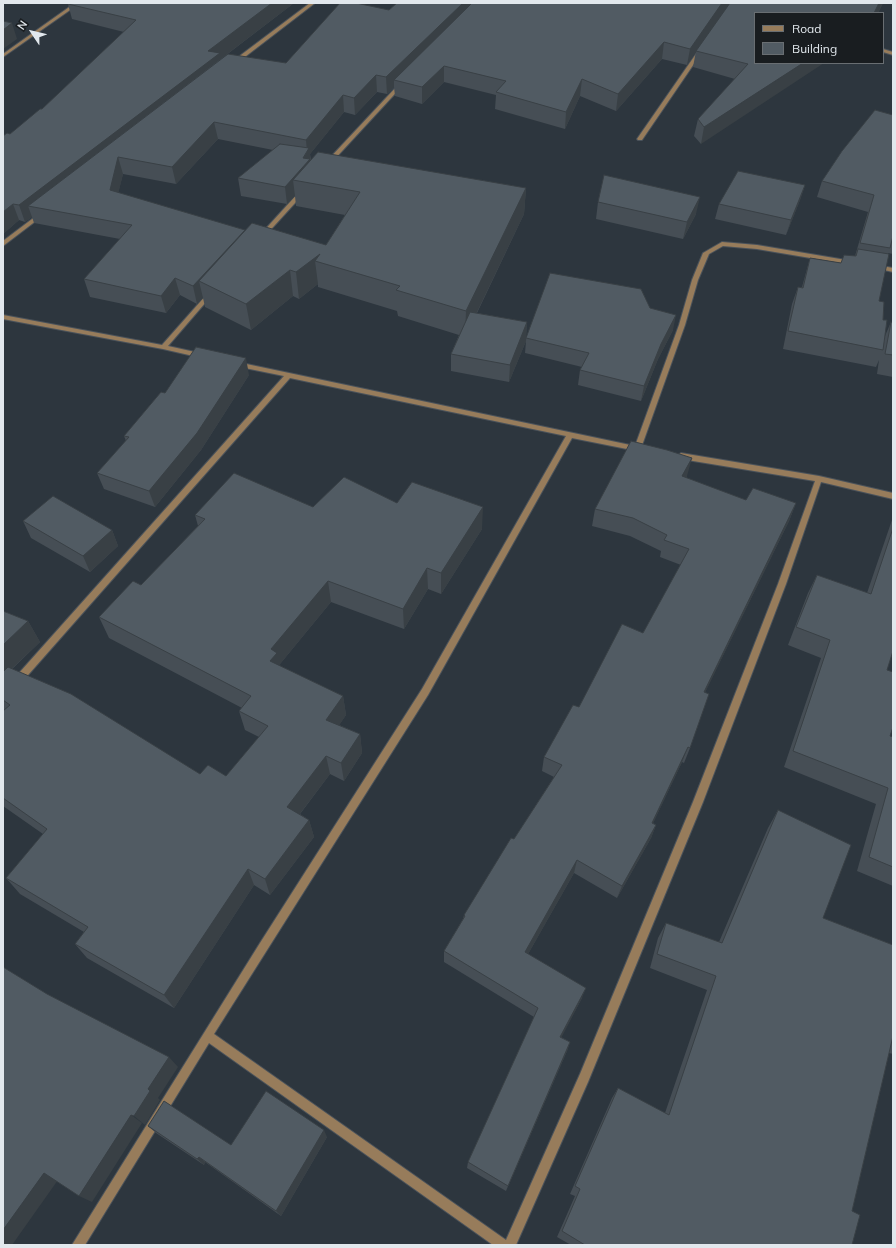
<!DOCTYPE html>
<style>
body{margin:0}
#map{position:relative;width:896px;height:1248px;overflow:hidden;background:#2d363e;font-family:Mulish,sans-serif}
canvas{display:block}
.frame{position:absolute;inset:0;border:4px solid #e2e8ed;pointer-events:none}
.legend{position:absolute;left:754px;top:12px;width:130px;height:52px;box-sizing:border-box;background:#191d20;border:1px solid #696e72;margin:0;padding:5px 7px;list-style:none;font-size:12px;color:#e2e8ed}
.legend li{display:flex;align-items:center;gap:8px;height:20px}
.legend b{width:20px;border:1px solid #696e72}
.north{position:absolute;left:12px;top:12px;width:40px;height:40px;-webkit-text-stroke:3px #191d20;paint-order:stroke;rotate:305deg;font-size:11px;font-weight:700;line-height:16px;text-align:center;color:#e2e8ed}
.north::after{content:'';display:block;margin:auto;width:14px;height:18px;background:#e2e8ed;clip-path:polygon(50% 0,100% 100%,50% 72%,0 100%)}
</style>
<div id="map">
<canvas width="896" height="1248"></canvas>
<div class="frame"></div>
<ul class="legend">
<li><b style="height:5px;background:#977c5b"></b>Road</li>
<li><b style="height:11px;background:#515b63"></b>Building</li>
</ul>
<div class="north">N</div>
</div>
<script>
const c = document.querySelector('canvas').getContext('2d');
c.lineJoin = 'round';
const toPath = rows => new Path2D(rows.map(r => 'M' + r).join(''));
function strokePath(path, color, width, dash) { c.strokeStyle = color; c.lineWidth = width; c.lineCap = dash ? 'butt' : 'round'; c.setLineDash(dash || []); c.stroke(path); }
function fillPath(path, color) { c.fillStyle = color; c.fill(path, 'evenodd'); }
const minor = toPath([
 [75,3,80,3,3,57,3,54,75,3],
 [310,3,315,3,237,63,233,63,233,61,310,3],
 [883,49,893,52,893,55,883,52,883,49],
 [698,51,702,52,642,140,638,140,637,139,698,51],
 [400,83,404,84,331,163,327,163,327,161,400,83],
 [301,190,306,191,264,237,260,237,260,235,301,190],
 [40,213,45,214,3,246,3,241,40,213],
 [722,242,757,245,852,261,855,263,852,265,757,249,723,246,709,254,698,280,685,325,640,451,637,451,572,438,428,695,214,1034,506,1240,580,1074,693,802,778,584,815,481,681,459,677,456,681,453,819,476,893,493,893,499,821,482,786,584,703,802,588,1082,516,1245,493,1245,209,1043,85,1245,72,1245,260,943,422,689,566,436,290,378,6,700,3,701,3,691,284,376,235,366,235,362,237,362,635,446,679,325,692,280,703,253,722,242],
 [877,265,893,268,893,272,875,268,875,266,877,265],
 [210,292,212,293,212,295,168,346,204,354,204,358,202,358,163,349,3,319,3,315,162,345,208,293,210,292]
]);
strokePath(minor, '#4a525a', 2);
fillPath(minor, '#977c5b');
fillPath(toPath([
 [69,3,294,3,221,59,286,63,389,10,397,3,883,3,878,13,755,63,701,144,694,136,698,119,735,79,693,67,696,51,687,65,662,59,616,111,580,96,565,129,495,109,496,95,444,82,422,104,395,96,394,87,387,94,377,92,355,115,344,112,310,154,311,160,526,188,524,214,477,313,527,322,526,337,650,308,673,330,658,359,641,401,578,385,580,370,582,367,525,353,526,341,509,382,451,371,451,354,459,335,398,316,397,311,318,287,318,284,299,299,293,296,251,330,205,307,203,298,197,304,180,295,166,313,90,297,84,279,120,239,34,223,32,217,25,222,19,220,3,234,3,136,10,134,42,109,124,32,72,19,68,4],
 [218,139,273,150,238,178,241,196,287,204,295,196,296,206,345,215,326,245,245,231,118,193,123,174,176,184],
 [893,115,893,254,888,253,888,254,879,301,885,336,891,322,893,323,893,377,877,374,879,360,876,367,783,349,792,304,798,287,802,287,810,258,841,263,855,256,868,212,817,197,822,181],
 [805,185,800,200,786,235,715,219,719,204],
 [598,202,696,214,683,239,596,219],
 [249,375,201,450,155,507,104,489,97,473,126,441,124,436,165,393],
 [687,476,686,478,746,500,796,503,789,521,705,692,690,748,684,763,682,762,653,823,656,825,651,838,617,898,574,873,528,954,582,998,561,1037,570,1042,567,1051,506,1191,467,1168,468,1162,534,1017,444,962,444,951,463,919,464,915,514,839,554,777,542,771,544,757,579,707,643,633,681,565,660,557,661,551,630,536,592,526,595,509],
 [397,503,482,529,441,594,428,589,404,629,331,602,280,664,280,666,343,696,346,715,339,725,360,734,362,753,344,781,330,774,300,814,309,820,314,837,270,895,254,885,174,1008,87,958,75,944,84,932,20,894,6,878,43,834,3,806,3,611,28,621,40,642,12,669,200,774,226,776,259,737,245,730,239,711,242,708,109,638,99,617,141,585,198,526,195,515],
 [893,517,893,651,887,670,890,736,893,737,893,886,857,871,876,804,784,767,821,658,788,645,808,593,817,575,867,593],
 [23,521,112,530,118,546,90,572,31,538],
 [778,810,823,918,893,945,893,1054,889,1053,852,1211,852,1245,571,1245,557,1237,575,1196,570,1194,612,1098,618,1088,665,1113,707,990,650,968,658,938,666,923,719,942,768,828],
 [148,1126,231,1145,327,1137,281,1216,205,1162,204,1165,156,1133]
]), '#464e55');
fillPath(toPath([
 [272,3,294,3,28,206,32,217,25,222,19,205,208,51],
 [463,3,479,3,394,80,394,87,387,94,386,77],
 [722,3,730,3,687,65,690,49],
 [879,3,883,3,878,13,874,13],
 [12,23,17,39,3,49,3,30],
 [664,42,662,59,616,111,618,94],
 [803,63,824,63,701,144,704,127],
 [444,66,444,82,422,104,422,87],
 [376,75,377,92,355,115,354,98],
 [582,79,580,96,565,129,566,112],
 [343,95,344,112,310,154,311,165,293,180,295,196,287,204,285,187,307,152,306,140],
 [214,122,218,139,176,184,172,167],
 [118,157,123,174,115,207,110,190],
 [805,185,800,200,786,235,791,220],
 [526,188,524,214,465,337,466,311],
 [700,197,696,214,683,239,687,222],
 [13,204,19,220,3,234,3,212],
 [245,230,248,247,199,281,203,298,197,304,193,286],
 [320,254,315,261,318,284,299,299,296,272],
 [290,270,293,296,251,330,246,304],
 [175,278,180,295,166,313,161,296],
 [676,315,673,330,658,359,641,401,644,386,661,344],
 [527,322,526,341,509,382,510,365],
 [246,358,249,375,201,450,155,507,149,491],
 [692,458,687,476,678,494,682,476],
 [796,503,789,521,698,707,704,692],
 [483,507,482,529,441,594,441,573],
 [112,530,118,546,90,572,83,556],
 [427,568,428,589,404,629,403,609],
 [328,581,331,602,280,664,282,673,270,661,271,649],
 [28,621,40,642,5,675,3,689,3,645],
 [343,696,346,715,330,739,326,720],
 [360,734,362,753,344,781,341,763],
 [688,747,682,762,647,836,652,823],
 [326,756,330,774,292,824,287,807],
 [309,820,314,837,270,895,265,879],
 [656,825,651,838,617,898,622,886],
 [577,860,574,873,523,963,525,952],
 [248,869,254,885,174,1008,164,995],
 [586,988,582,998,557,1046,560,1037],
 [570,1042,567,1051,506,1191,508,1186],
 [169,1057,178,1067,158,1098,160,1100,145,1125,134,1116,148,1089],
 [131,1115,142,1123,92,1202,79,1196],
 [324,1130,327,1137,281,1216,276,1211],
 [199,1157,205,1162,204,1165,197,1159],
 [44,1173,58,1180,12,1245,3,1245,3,1230]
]), '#394045');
const building = toPath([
 [69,3,272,3,208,51,220,53,19,205,13,204,3,212,3,136,7,133,10,134,40,109,42,109,136,20,68,4,69,3],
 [340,3,356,3,389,10,397,3,463,3,386,77,376,75,354,98,343,95,306,140,214,122,172,167,118,157,110,190,245,230,193,286,175,278,161,296,84,279,132,225,28,206,228,54,286,63,340,3],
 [472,3,722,3,690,49,664,42,618,94,582,79,566,112,496,92,506,81,444,66,422,87,394,80,472,3],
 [730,3,879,3,874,13,755,13,755,63,803,63,704,127,698,119,748,64,696,51,730,3],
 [3,21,12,23,3,30,3,21],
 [875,110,893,115,893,236,890,248,860,243,874,195,822,181,842,151,875,110],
 [280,144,309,148,303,158,310,159,285,187,238,178,280,144],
 [318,152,526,188,466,311,396,290,400,286,315,261,320,254,296,272,290,270,246,304,199,281,252,223,326,245,360,192,293,180,318,152],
 [738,171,805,185,791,220,719,204,738,171],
 [604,175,700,197,687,222,598,202,604,175],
 [858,249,889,254,879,301,884,302,883,320,887,320,883,350,788,331,798,287,803,288,810,258,841,263,844,255,856,256,858,249],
 [550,273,641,289,650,308,676,315,661,344,644,386,580,370,589,353,526,338,550,273],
 [470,312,527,322,510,365,451,354,470,312],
 [891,322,893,323,893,355,885,354,891,322],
 [196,347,246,358,197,433,149,491,97,473,129,437,124,436,161,392,165,393,196,347],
 [631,441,667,450,692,458,682,476,746,500,753,488,796,503,704,692,709,694,690,748,688,747,652,823,656,825,622,886,577,860,525,952,586,988,560,1037,570,1042,508,1186,468,1162,538,1008,444,951,465,916,464,915,511,838,514,839,562,765,544,757,573,705,579,707,622,624,643,633,689,549,664,540,667,535,633,518,595,509,631,441],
 [234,473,313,507,344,477,397,503,412,482,483,507,441,573,427,568,403,609,328,581,271,649,277,653,270,661,343,696,326,720,360,734,341,763,326,756,287,807,309,820,265,879,248,869,164,995,75,944,88,927,6,878,47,829,3,798,3,711,10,705,3,700,3,672,8,667,71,694,200,774,208,765,226,776,268,726,239,711,251,696,99,617,133,581,141,585,205,519,195,515,234,473],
 [53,496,112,530,83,556,23,521,53,496],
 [893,528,893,651,887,670,893,672,893,727,890,736,893,737,893,867,869,857,888,788,793,751,830,640,796,627,817,575,871,594,893,528],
 [3,611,28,621,3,645,3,611],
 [778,810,851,845,823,918,893,945,893,1036,852,1211,860,1215,852,1245,585,1245,562,1231,580,1189,575,1186,618,1088,669,1115,716,976,657,954,666,923,722,943,778,810],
 [3,967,47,994,169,1057,148,1089,150,1091,134,1116,131,1115,79,1196,44,1173,3,1230,3,967],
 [266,1091,324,1130,276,1211,199,1157,197,1159,148,1126,164,1101,231,1145,266,1091]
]);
fillPath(building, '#515b63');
strokePath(building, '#394045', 1);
</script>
